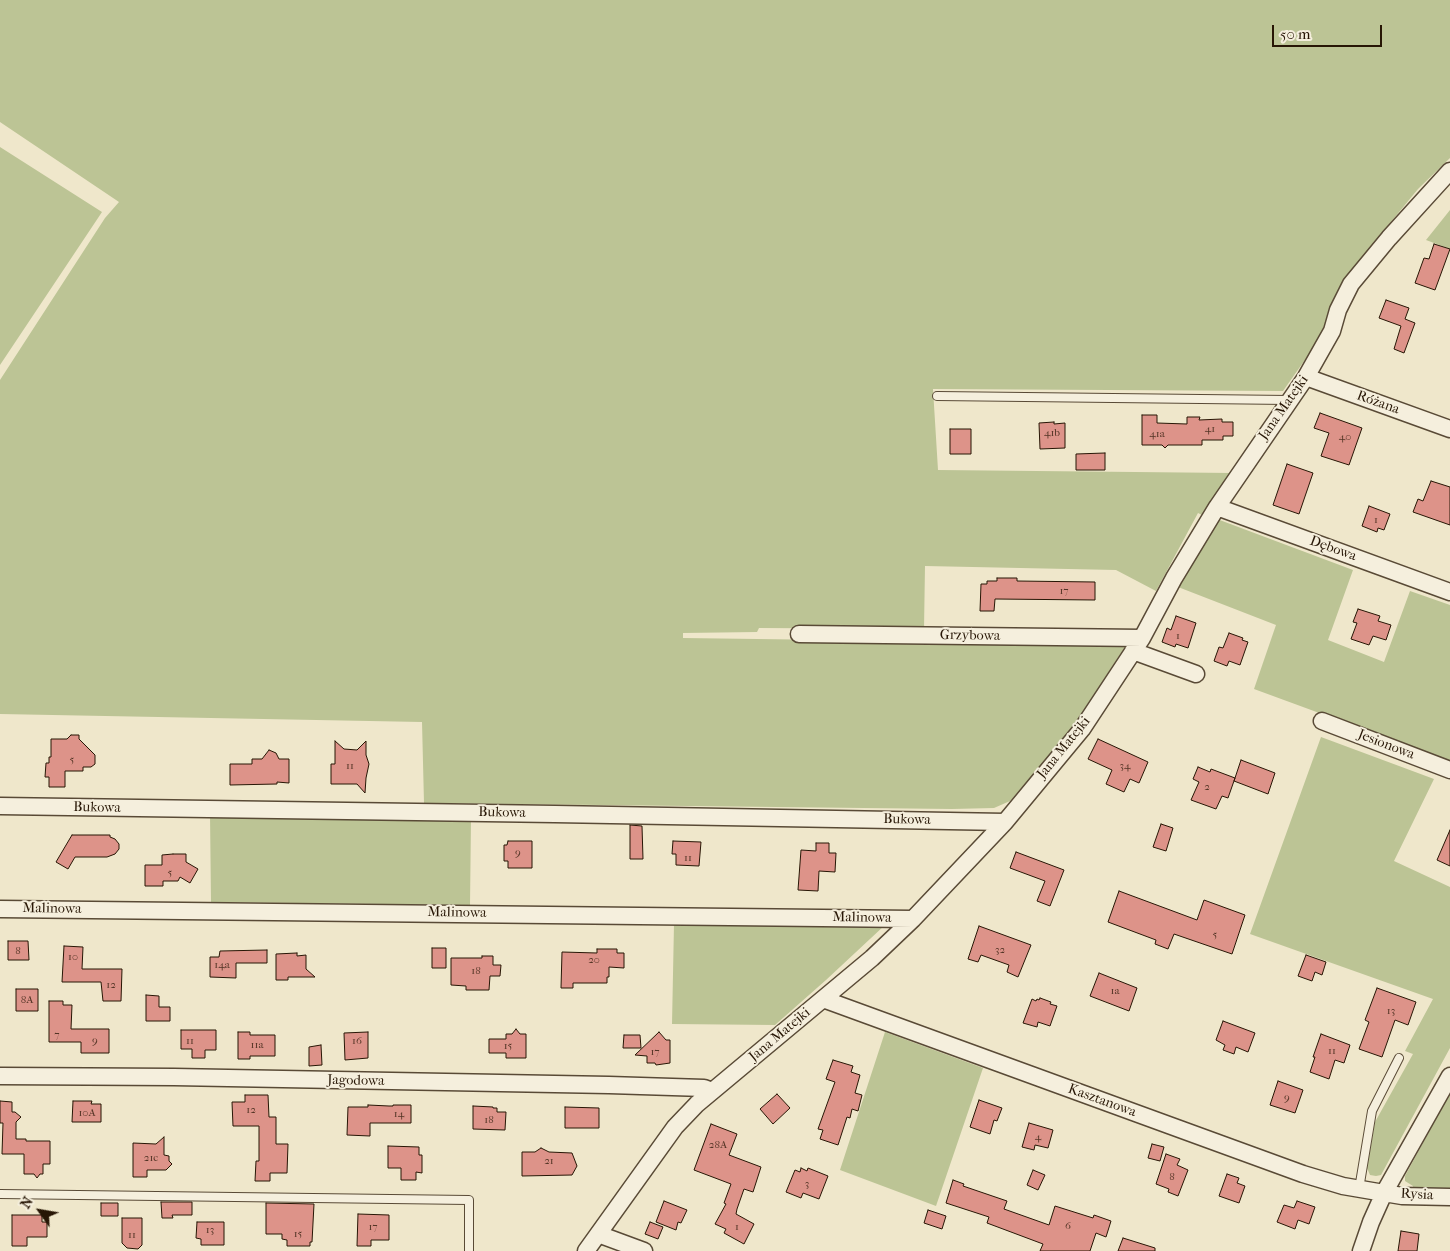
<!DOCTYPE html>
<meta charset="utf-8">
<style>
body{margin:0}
#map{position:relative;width:1450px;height:1251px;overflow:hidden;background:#efe7cb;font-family:"IM FELL French Canon",serif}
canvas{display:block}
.north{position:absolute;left:15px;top:1186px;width:50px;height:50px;-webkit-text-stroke:4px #f5efdd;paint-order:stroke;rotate:302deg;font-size:14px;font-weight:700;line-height:20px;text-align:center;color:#271605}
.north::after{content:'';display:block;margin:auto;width:18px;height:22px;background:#271605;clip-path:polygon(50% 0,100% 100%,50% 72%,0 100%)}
.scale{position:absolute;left:1272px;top:25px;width:110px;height:22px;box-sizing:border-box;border:2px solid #271605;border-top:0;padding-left:6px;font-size:15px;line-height:18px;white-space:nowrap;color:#271605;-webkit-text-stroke:4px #f5efdd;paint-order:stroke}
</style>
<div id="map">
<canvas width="1450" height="1251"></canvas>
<div class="north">N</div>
<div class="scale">50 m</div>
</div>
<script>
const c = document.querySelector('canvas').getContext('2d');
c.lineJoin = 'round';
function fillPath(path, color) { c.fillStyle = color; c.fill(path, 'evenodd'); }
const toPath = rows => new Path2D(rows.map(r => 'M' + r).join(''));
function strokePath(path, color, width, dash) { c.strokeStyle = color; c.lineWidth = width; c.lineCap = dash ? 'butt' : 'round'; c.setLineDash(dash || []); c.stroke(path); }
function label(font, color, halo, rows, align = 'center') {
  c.font = font + ' "IM FELL French Canon",serif'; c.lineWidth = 4; c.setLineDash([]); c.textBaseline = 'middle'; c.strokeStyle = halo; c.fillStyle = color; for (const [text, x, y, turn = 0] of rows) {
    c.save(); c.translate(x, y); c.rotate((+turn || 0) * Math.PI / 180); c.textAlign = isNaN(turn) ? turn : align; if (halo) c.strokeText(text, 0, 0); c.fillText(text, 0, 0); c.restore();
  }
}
fillPath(toPath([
 [0,0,1450,0,1450,158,1418,189,1349,273,1332,304,1326,330,1283,391,933,389,938,470,1233,473,1202,515,1198,513,1156,591,1116,570,925,566,924,629,759,628,757,632,683,633,683,638,1127,644,1068,734,1010,801,994,808,952,809,424,803,422,722,0,714,0,380,105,218,119,202,0,122],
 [0,147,102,212,0,365],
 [1450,210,1450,249,1426,240],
 [1217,519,1353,570,1328,640,1384,662,1410,591,1450,605,1450,761,1254,689,1276,625,1178,587],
 [1321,737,1434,779,1394,861,1450,887,1450,1048,1381,1175,1376,1176,1370,1175,1367,1168,1375,1122,1413,1054,1405,1051,1433,999,1250,934],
 [210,814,471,818,470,905,211,902],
 [674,924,885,925,826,980,775,1025,672,1024],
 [885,1032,983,1068,936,1206,840,1170],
 [1450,1093,1450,1190,1412,1190,1413,1186,1405,1181,1405,1176]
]), '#bcc495');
const building = toPath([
 [1434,244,1450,249,1435,290,1415,283,1424,258,1429,259,1434,244],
 [1386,300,1409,308,1405,319,1415,323,1404,353,1394,349,1401,326,1379,318,1386,300],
 [1320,413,1362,428,1349,465,1321,456,1329,433,1314,428,1320,413],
 [1142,415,1157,415,1157,423,1187,424,1187,417,1200,417,1199,420,1222,419,1222,422,1233,422,1233,436,1223,436,1223,440,1202,440,1202,445,1168,445,1165,448,1162,445,1142,445,1142,415],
 [1054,422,1054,424,1065,423,1065,448,1040,449,1039,423,1054,422],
 [950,429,971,429,971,454,950,454,950,429],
 [1105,453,1105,470,1076,470,1076,454,1105,453],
 [1287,464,1313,473,1299,514,1273,505,1287,464],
 [1431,481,1450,487,1450,525,1413,512,1418,499,1423,501,1431,481],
 [1369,506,1390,514,1384,530,1378,528,1377,532,1362,526,1369,506],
 [997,578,1017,578,1017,581,1095,582,1095,600,995,599,994,611,980,611,981,584,987,584,987,581,997,581,997,578],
 [1358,609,1380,616,1378,621,1391,625,1386,640,1373,636,1369,645,1351,639,1357,623,1353,622,1358,609],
 [1176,616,1196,623,1188,648,1176,644,1175,647,1162,642,1167,628,1171,630,1176,616],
 [1229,633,1243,638,1242,640,1248,642,1240,665,1229,661,1227,666,1214,661,1219,647,1223,648,1229,633],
 [71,735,79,735,79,739,95,755,95,764,91,767,83,767,83,771,65,771,65,787,49,787,49,777,45,777,46,763,49,763,49,757,51,757,51,739,67,739,71,735],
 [1098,739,1148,762,1139,783,1130,779,1124,792,1106,784,1112,770,1088,759,1098,739],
 [335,741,344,749,357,750,366,741,366,755,369,764,366,778,365,793,357,784,331,784,331,764,335,764,335,741],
 [269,750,276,753,279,759,289,759,289,783,277,782,277,784,230,785,230,764,252,764,252,759,262,759,269,750],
 [1241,760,1275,773,1268,794,1234,781,1241,760],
 [1198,767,1210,772,1211,769,1235,778,1228,798,1222,796,1216,809,1191,800,1199,782,1193,779,1198,767],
 [1161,824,1173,828,1166,851,1153,847,1161,824],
 [630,825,642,826,643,859,630,859,630,825],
 [1450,830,1450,866,1437,860,1450,830],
 [72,835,110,835,110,837,115,839,119,844,119,849,115,854,107,857,75,857,68,869,56,862,72,835],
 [508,841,532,841,532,868,508,868,508,861,504,861,504,845,507,845,508,841],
 [673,841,701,842,699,866,676,865,676,854,672,854,673,841],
 [816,843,829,843,829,853,836,853,835,872,819,871,818,891,798,890,801,850,816,851,816,843],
 [1016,852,1064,870,1050,906,1037,901,1045,881,1010,868,1016,852],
 [173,854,186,854,186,862,198,869,190,883,180,877,178,881,163,881,163,886,145,886,145,865,162,865,162,855,173,854],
 [1119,891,1197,920,1204,900,1245,915,1232,954,1174,934,1168,949,1155,944,1156,940,1108,922,1119,891],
 [979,926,1031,945,1018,977,1007,972,1009,965,981,955,978,962,968,959,979,926],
 [8,941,28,941,29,960,8,960,8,941],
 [64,946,83,947,82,969,122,969,121,1001,103,1001,101,982,62,982,64,946],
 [432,948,446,948,446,968,432,968,432,948],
 [597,949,617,949,617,953,624,953,624,968,609,967,609,977,607,977,607,983,573,983,573,988,561,988,562,952,597,953,597,949],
 [267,950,267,963,236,963,236,978,210,977,210,957,219,957,220,951,267,950],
 [297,953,297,956,306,955,306,969,315,977,288,977,288,980,276,980,276,954,297,953],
 [1306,955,1326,962,1322,975,1315,972,1312,981,1298,976,1306,955],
 [482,956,493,956,493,965,501,965,500,976,490,976,489,990,466,990,466,986,451,985,451,958,482,958,482,956],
 [1099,973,1137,988,1129,1011,1090,996,1099,973],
 [1377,988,1416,1002,1408,1025,1395,1020,1382,1057,1359,1049,1369,1022,1365,1020,1377,988],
 [16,989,38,989,38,1011,16,1011,16,989],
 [146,995,159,996,159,1007,170,1007,170,1021,146,1021,146,995],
 [1040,998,1051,1002,1050,1004,1057,1006,1050,1026,1038,1022,1037,1027,1023,1023,1032,999,1036,1001,1037,999,1039,1000,1040,998],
 [49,1001,63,1001,63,1005,72,1005,71,1029,109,1029,109,1053,81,1053,81,1042,49,1042,49,1001],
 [1223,1021,1255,1033,1248,1052,1236,1047,1234,1054,1223,1050,1225,1045,1216,1040,1223,1021],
 [516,1029,520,1034,526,1034,526,1058,506,1058,506,1053,489,1053,489,1039,506,1039,506,1034,512,1034,516,1029],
 [181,1030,216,1030,216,1050,205,1050,205,1058,192,1058,192,1049,181,1049,181,1030],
 [238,1032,250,1032,250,1035,275,1035,275,1056,250,1056,250,1059,238,1059,238,1032],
 [368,1032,368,1058,345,1060,344,1033,368,1032],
 [659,1032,666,1040,670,1040,670,1063,656,1065,655,1063,647,1063,647,1056,635,1055,659,1032],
 [1321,1034,1350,1045,1344,1063,1335,1060,1329,1079,1310,1072,1315,1057,1313,1057,1321,1034],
 [624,1035,640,1035,641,1048,623,1048,624,1035],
 [321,1045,322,1065,309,1066,309,1047,321,1045],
 [833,1060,853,1066,851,1072,860,1075,855,1093,862,1095,858,1111,852,1109,850,1118,847,1117,838,1145,820,1139,823,1130,818,1129,835,1082,826,1079,833,1060],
 [1278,1081,1303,1090,1295,1113,1270,1105,1278,1081],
 [777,1094,790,1108,773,1124,760,1109,777,1094],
 [245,1095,268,1095,269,1117,276,1117,276,1144,288,1144,287,1173,270,1173,270,1181,255,1181,256,1161,259,1161,259,1126,233,1126,232,1102,245,1102,245,1095],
 [979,1100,1002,1108,997,1121,994,1120,990,1134,970,1127,979,1100],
 [0,1101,12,1102,12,1112,15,1112,21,1117,16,1122,16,1139,26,1139,26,1141,50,1141,50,1164,43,1164,43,1174,40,1174,37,1178,34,1174,24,1174,24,1154,2,1154,3,1123,0,1123,0,1101],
 [73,1101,92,1101,91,1104,101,1104,101,1122,72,1122,73,1101],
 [368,1105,389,1106,393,1106,393,1105,411,1105,411,1123,370,1123,370,1136,347,1135,348,1107,368,1107,368,1105],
 [473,1106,493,1107,493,1108,497,1108,497,1112,506,1112,505,1130,473,1129,473,1106],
 [565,1107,599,1108,599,1128,565,1128,565,1107],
 [1029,1123,1053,1130,1048,1148,1035,1145,1034,1150,1022,1147,1029,1123],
 [711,1124,737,1134,729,1155,761,1167,753,1192,744,1189,737,1209,736,1214,754,1224,744,1244,724,1233,726,1229,715,1224,726,1204,724,1203,731,1184,694,1170,711,1124],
 [164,1137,164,1155,169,1156,169,1161,172,1164,166,1170,147,1170,147,1177,133,1177,133,1143,156,1144,164,1137],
 [1152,1144,1164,1147,1160,1161,1148,1158,1152,1144],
 [388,1146,419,1147,419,1155,422,1155,422,1173,416,1172,416,1180,401,1180,401,1168,388,1168,388,1146],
 [541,1148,549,1152,572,1153,577,1166,572,1175,522,1176,522,1152,535,1152,541,1148],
 [1166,1154,1180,1159,1177,1165,1188,1170,1178,1196,1168,1192,1169,1189,1156,1184,1166,1154],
 [801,1168,807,1171,808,1168,828,1176,819,1199,803,1193,801,1198,786,1192,795,1170,800,1172,801,1168],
 [1033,1170,1045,1175,1038,1190,1027,1185,1033,1170],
 [1227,1174,1239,1178,1237,1183,1245,1186,1239,1203,1219,1196,1227,1174],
 [953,1180,964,1184,963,1186,1007,1201,1004,1209,1049,1225,1055,1206,1093,1218,1094,1215,1111,1221,1106,1237,1096,1233,1090,1251,1040,1251,1043,1244,987,1223,989,1217,946,1203,953,1180],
 [664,1201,687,1210,681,1223,678,1222,676,1230,656,1222,664,1201],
 [1297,1201,1315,1207,1309,1224,1298,1220,1295,1229,1277,1222,1284,1205,1294,1208,1297,1201],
 [161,1202,192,1202,192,1215,172,1215,173,1218,162,1218,161,1202],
 [101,1203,118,1203,118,1216,101,1216,101,1203],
 [266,1203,314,1204,312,1242,310,1242,310,1246,287,1246,287,1240,282,1239,282,1234,266,1234,266,1203],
 [928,1210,946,1216,942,1229,924,1223,928,1210],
 [358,1214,389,1215,389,1240,371,1240,371,1246,357,1246,358,1214],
 [12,1215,42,1215,42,1222,47,1222,47,1237,27,1237,27,1246,12,1246,12,1215],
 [122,1218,142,1218,142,1245,138,1249,127,1248,122,1243,122,1218],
 [197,1222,224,1222,224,1245,201,1245,201,1239,196,1238,197,1222],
 [650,1222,663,1227,658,1239,645,1234,650,1222],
 [1401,1231,1419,1234,1417,1251,1398,1251,1401,1231],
 [1123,1238,1155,1248,1155,1251,1118,1251,1123,1238]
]);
fillPath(building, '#dd9389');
strokePath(building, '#271605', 1);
const service = toPath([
 [937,396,1289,400],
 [1359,1189,1372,1111,1399,1058],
 [0,1194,469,1200,469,1251]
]);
const minor = toPath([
 [1306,377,1450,429],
 [1217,507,1450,592],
 [799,634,1142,638],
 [1133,651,1196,674],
 [1322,721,1450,770],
 [0,806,555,814,1005,822],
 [0,909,913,919],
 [823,999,1303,1174,1343,1186,1384,1193,1402,1196,1450,1197],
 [0,1076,174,1077,609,1085,704,1088,712,1091],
 [598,1234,644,1251],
 [586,1251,675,1127,697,1104,872,958,913,919,1005,822,1082,729,1142,638,1174,578,1217,507,1306,377,1332,331,1338,310,1351,284,1389,238,1450,171],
 [1361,1251,1371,1222,1384,1193,1450,1076]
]);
strokePath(service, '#594a36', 10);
strokePath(minor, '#594a36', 19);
strokePath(service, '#f5efdd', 8);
strokePath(minor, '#f5efdd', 16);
label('11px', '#543526', null, [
 ["41",1210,429],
 ["41b",1052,433],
 ["41a",1157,434],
 ["40",1345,437],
 ["1",1376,520],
 ["17",1064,591],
 ["1",1178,636],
 ["5",72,760],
 ["11",350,766],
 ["34",1125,766],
 ["2",1207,787],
 ["9",518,853],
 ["11",688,858],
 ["5",170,873],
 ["5",1215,935],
 ["32",1000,950],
 ["8",18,951],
 ["10",73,957],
 ["20",594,960],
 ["14a",222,965],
 ["18",476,971],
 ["12",111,985],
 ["1a",1115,991],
 ["8A",27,1000],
 ["13",1391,1011],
 ["7",57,1035],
 ["9",95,1041],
 ["11",190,1041],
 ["16",357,1041],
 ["11a",257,1045],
 ["15",508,1046],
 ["11",1332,1051],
 ["17",655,1052],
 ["9",1287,1098],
 ["12",251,1110],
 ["10A",87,1113],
 ["14",399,1114],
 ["18",489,1120],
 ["4",1038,1137],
 ["28A",718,1145],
 ["21c",151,1158],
 ["21",549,1161],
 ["8",1172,1177],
 ["3",807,1184],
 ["6",1068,1226],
 ["17",373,1227],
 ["1",737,1227],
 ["13",210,1230],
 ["15",298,1234],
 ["11",132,1235]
]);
label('14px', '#271605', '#f5efdd', [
 ["Różana",1378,403,20],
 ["Jana Matejki",1284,408,-55],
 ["Dębowa",1333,549,20],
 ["Grzybowa",970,636,1],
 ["Jesionowa",1386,745,21],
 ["Jana Matejki",1064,748,-51],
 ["Bukowa",97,808,1],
 ["Bukowa",502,813,1],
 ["Bukowa",907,820,1],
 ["Malinowa",52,909,1],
 ["Malinowa",457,913,1],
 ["Malinowa",862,918,1],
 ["Jana Matejki",780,1035,-40],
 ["Jagodowa",356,1081,1],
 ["Kasztanowa",1102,1101,20],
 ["Rysia",1417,1195,3]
]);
</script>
